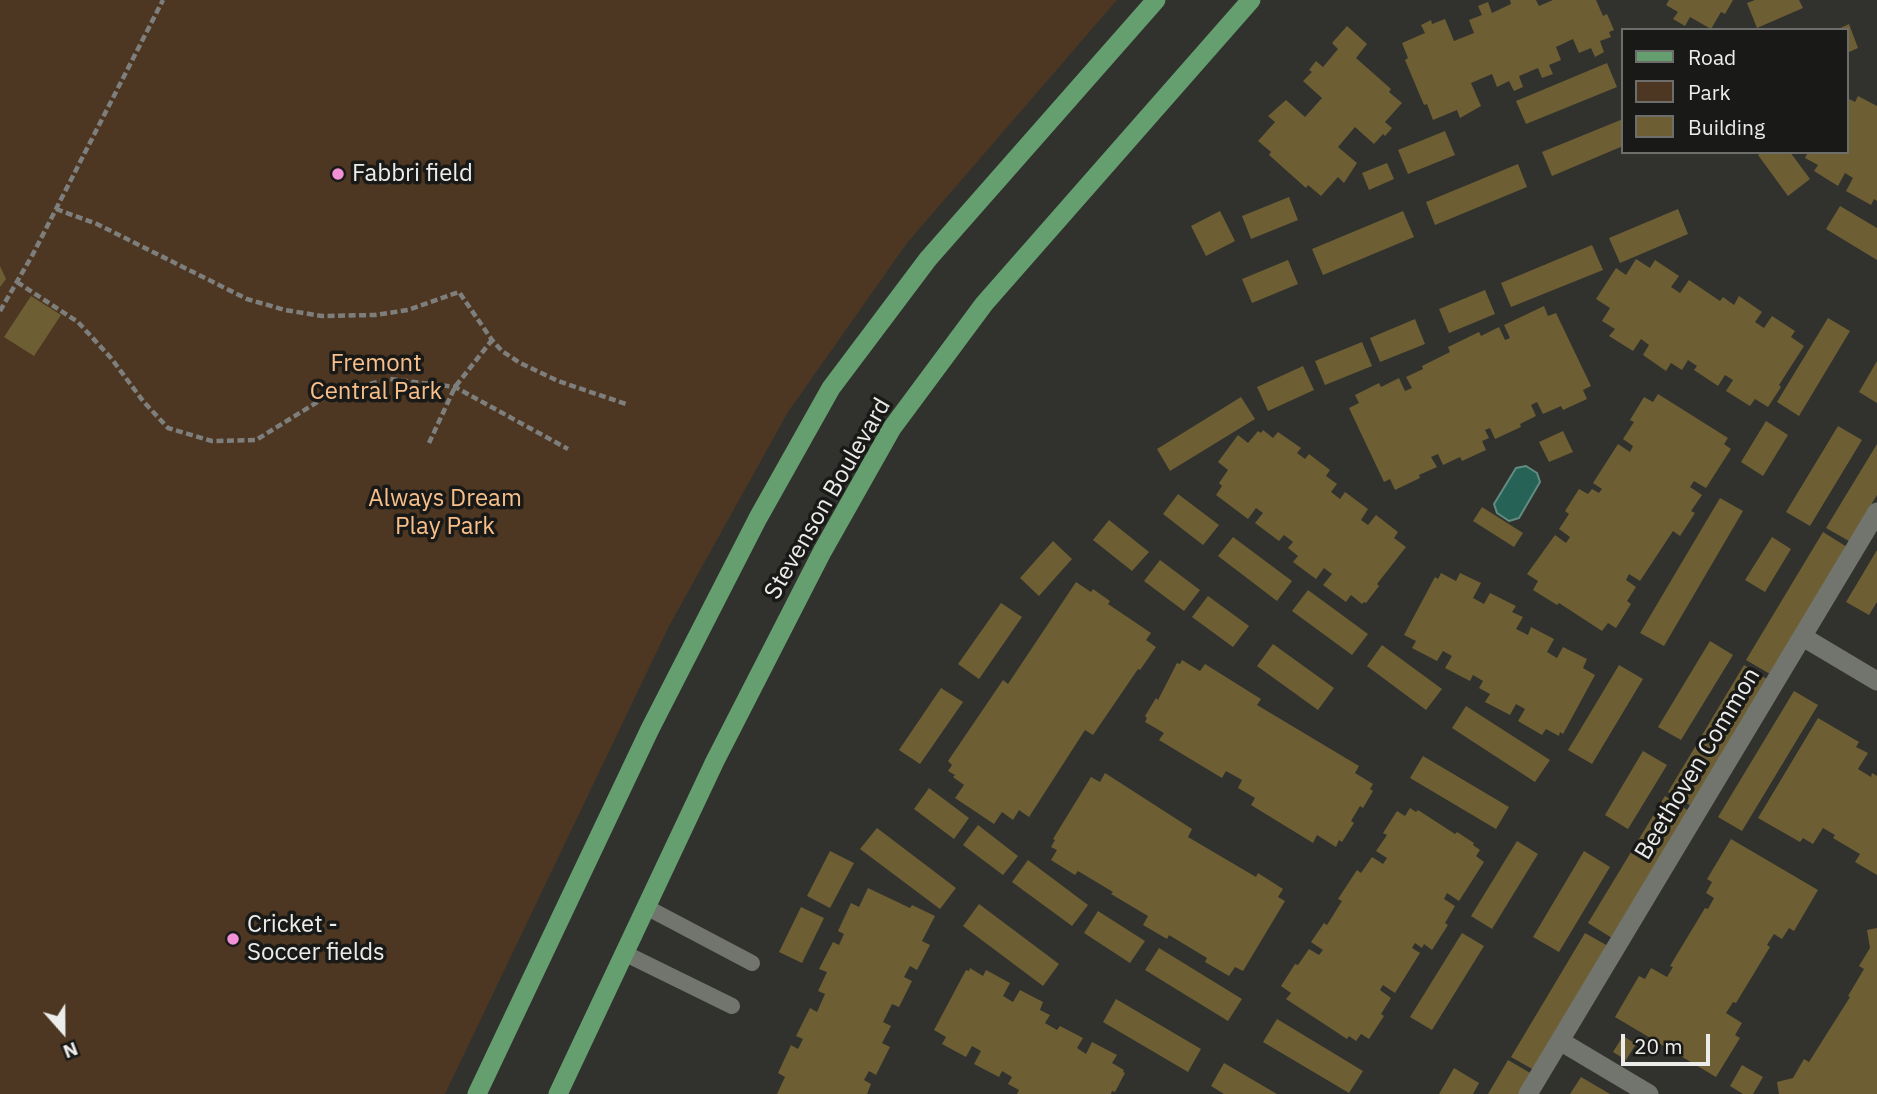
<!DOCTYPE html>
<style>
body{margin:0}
#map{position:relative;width:1877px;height:1094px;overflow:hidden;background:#31322e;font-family:"IBM Plex Sans",sans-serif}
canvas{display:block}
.legend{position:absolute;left:1621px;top:28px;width:228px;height:126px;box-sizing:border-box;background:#191a18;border:2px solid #6d6e6c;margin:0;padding:9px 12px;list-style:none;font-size:21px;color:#ecedea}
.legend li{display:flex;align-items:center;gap:14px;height:35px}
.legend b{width:35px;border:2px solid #6d6e6c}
.north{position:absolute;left:28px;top:996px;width:70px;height:70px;-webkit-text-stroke:5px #191a18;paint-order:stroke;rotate:159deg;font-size:19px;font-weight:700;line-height:28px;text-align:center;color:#ecedea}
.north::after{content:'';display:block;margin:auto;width:24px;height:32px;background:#ecedea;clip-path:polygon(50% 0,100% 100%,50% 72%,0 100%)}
.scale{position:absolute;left:1621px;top:1034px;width:89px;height:32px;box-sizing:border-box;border:4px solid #ecedea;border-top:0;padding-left:9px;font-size:21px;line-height:24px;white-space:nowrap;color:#ecedea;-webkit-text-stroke:5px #191a18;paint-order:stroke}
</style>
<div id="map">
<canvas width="1877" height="1094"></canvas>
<ul class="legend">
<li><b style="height:9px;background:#659f70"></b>Road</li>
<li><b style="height:19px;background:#4d3722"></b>Park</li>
<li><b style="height:19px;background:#6d5f33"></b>Building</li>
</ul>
<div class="north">N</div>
<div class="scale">20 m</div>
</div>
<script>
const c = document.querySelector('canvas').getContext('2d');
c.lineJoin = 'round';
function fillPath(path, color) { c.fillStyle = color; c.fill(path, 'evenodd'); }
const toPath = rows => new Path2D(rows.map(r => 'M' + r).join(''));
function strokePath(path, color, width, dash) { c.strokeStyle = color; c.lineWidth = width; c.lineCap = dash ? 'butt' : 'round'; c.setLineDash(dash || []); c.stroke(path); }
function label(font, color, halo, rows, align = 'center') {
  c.font = font + ' "IBM Plex Sans",sans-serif'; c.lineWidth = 7; c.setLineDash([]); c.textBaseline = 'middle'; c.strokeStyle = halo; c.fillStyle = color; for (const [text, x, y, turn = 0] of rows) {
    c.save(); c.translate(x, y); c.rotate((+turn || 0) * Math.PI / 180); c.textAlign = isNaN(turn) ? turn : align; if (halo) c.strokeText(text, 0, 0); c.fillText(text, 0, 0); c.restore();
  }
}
fillPath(toPath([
 [0,0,1117,0,907,243,788,412,669,626,445,1094,0,1094]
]), '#4d3722');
const water = toPath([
 [1526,466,1537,473,1540,482,1519,518,1509,521,1497,513,1494,504,1516,468,1526,466]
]);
fillPath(water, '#276256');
strokePath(water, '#628c82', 2);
fillPath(toPath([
 [1510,0,1536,0,1539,6,1553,0,1596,0,1603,16,1607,14,1614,30,1609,32,1611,37,1600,41,1604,52,1595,57,1591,48,1579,53,1573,39,1556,47,1561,60,1549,65,1553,74,1542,78,1538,68,1519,76,1523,87,1514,91,1509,81,1497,87,1492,74,1471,83,1481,106,1460,118,1457,110,1433,120,1427,104,1424,105,1405,60,1408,58,1402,43,1425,33,1421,25,1431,20,1432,24,1445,19,1454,41,1474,33,1469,20,1482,15,1478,6,1488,2,1492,13,1511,4],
 [1669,0,1733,0,1725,14,1721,12,1711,29,1690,17,1685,26,1673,19,1678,12,1666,5],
 [1755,0,1799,0,1803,8,1757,28,1747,3],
 [1849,24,1858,48,1847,53,1847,30,1836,30],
 [1347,26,1367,44,1356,58,1391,89,1389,92,1402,103,1385,122,1392,128,1385,136,1383,134,1374,144,1355,127,1338,147,1357,163,1344,183,1338,177,1321,196,1308,185,1306,188,1269,155,1271,152,1258,141,1275,122,1268,116,1286,100,1305,117,1322,98,1303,81,1312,72,1309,70,1316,61,1323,67,1338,49,1332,43],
 [1607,63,1617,87,1526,124,1516,101],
 [1858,96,1877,106,1877,201,1874,199,1871,205,1846,191,1853,178,1845,173,1838,186,1814,171,1818,165,1805,158,1808,152,1847,152,1847,98,1855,102],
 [1623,119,1623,146,1552,176,1542,152],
 [1445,131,1455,155,1408,174,1398,150],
 [1762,152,1790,152,1810,179,1788,196,1758,155],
 [1387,163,1394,179,1369,190,1362,173],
 [1518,164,1527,187,1435,225,1426,202],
 [1289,197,1298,220,1251,239,1242,216],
 [1840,206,1877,228,1877,260,1826,229],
 [1678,209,1688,234,1620,263,1609,238],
 [1220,211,1235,241,1206,256,1191,226],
 [1403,211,1414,237,1323,275,1312,249],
 [1592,245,1603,270,1511,307,1501,283],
 [1636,259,1650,268,1655,260,1679,276,1671,287,1680,293,1689,280,1720,301,1723,297,1734,305,1739,296,1762,312,1755,322,1764,328,1772,316,1795,331,1791,337,1804,346,1779,385,1781,387,1768,407,1755,399,1750,406,1726,391,1733,380,1725,375,1718,386,1694,370,1697,366,1688,360,1682,370,1671,363,1666,371,1643,355,1649,345,1641,339,1633,351,1609,336,1615,329,1602,321,1610,308,1596,299,1616,268,1626,275],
 [1288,260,1298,284,1252,303,1242,279],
 [0,266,6,279,0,287],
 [1485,290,1495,314,1449,333,1439,309],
 [31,296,61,315,34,356,4,337],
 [1544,306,1548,316,1556,313,1591,386,1583,390,1587,399,1563,410,1561,406,1543,414,1537,402,1531,405,1536,416,1520,424,1521,427,1495,439,1490,428,1485,430,1489,438,1482,441,1486,450,1462,461,1460,457,1443,465,1438,454,1431,457,1437,467,1419,475,1420,478,1395,490,1390,479,1384,482,1349,408,1359,403,1355,395,1379,383,1381,387,1399,378,1405,391,1412,388,1406,377,1423,369,1422,366,1450,352,1448,347,1479,332,1481,336,1499,327,1505,340,1510,338,1504,325],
 [1828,318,1850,331,1799,416,1777,402],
 [1415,319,1425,344,1380,362,1370,338],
 [1362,342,1372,366,1325,385,1315,361],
 [1877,361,1877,403,1859,392],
 [1303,366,1314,390,1268,411,1257,387],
 [1658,394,1728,438,1724,444,1731,449,1706,488,1694,481,1690,487,1702,495,1691,511,1695,513,1680,536,1673,531,1640,581,1629,574,1626,580,1636,587,1627,601,1631,604,1616,628,1608,623,1602,631,1559,603,1557,605,1533,590,1538,581,1527,574,1555,535,1566,543,1570,537,1559,529,1569,514,1565,511,1579,489,1588,494,1592,489,1599,493,1602,489,1593,483,1618,444,1630,452,1633,446,1623,439,1634,422,1630,420,1644,397,1653,402],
 [1241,397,1255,419,1170,471,1157,449],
 [1766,421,1788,435,1763,476,1741,462],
 [1838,426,1862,440,1810,526,1786,512],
 [1263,430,1273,438,1278,432,1301,448,1297,453,1305,459,1309,454,1330,470,1326,476,1337,484,1331,492,1340,499,1345,492,1368,509,1361,520,1368,525,1376,515,1398,532,1394,538,1406,547,1377,584,1379,586,1366,603,1364,602,1362,604,1351,595,1346,602,1323,585,1332,574,1324,568,1316,579,1293,562,1298,556,1288,548,1293,542,1284,535,1279,541,1255,523,1263,513,1256,508,1248,519,1216,495,1222,486,1219,483,1228,470,1218,462,1238,435,1248,443,1258,431,1261,433],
 [1563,431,1573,452,1549,462,1539,442],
 [1877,444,1877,495,1849,541,1826,528],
 [1178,494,1219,525,1203,545,1163,514],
 [1720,498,1743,511,1664,646,1640,633],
 [1482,507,1523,533,1514,547,1473,521],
 [1109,520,1149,552,1132,571,1093,540],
 [1823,532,1847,547,1770,674,1746,660],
 [1233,537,1292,581,1277,601,1218,556],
 [1772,537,1791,549,1765,592,1745,580],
 [1053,541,1072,559,1039,596,1020,578],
 [1877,550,1877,602,1869,615,1846,602],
 [1160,560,1200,590,1184,611,1144,581],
 [1441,573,1456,581,1460,573,1481,583,1473,598,1484,604,1490,593,1516,606,1512,612,1523,617,1516,629,1528,635,1531,627,1554,639,1547,652,1557,658,1563,647,1587,659,1583,668,1595,675,1563,734,1560,732,1559,736,1546,729,1542,735,1518,721,1525,709,1516,704,1510,715,1485,702,1490,694,1479,688,1483,681,1473,675,1470,681,1445,668,1452,656,1443,651,1437,661,1412,648,1416,641,1404,635,1435,577,1438,579],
 [1076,582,1091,592,1093,589,1110,601,1108,604,1151,633,1146,640,1156,647,1140,670,1138,669,1093,735,1085,730,1029,817,1019,810,1013,820,1002,812,994,824,955,798,964,785,953,777,955,775,948,771,952,765,948,761,1003,680,1008,684],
 [1308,590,1368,634,1352,655,1292,611],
 [1208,596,1249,626,1233,647,1192,617],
 [1001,603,1022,617,979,679,958,664],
 [1710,641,1733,655,1681,740,1658,727],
 [1273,644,1334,688,1318,710,1257,666],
 [1382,645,1442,689,1426,710,1367,666],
 [1182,660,1200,671,1205,664,1261,699,1257,705,1359,766,1355,773,1373,784,1370,789,1373,791,1363,808,1360,806,1351,821,1354,823,1342,842,1339,840,1336,847,1317,835,1313,843,1251,805,1255,798,1238,788,1242,780,1226,771,1222,778,1159,740,1164,733,1145,722,1147,718,1145,716,1156,698,1158,700,1177,663,1180,664],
 [1619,665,1643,679,1592,764,1568,750],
 [1744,665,1767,679,1691,806,1668,792],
 [941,688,963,702,920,764,899,750],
 [1794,691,1818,705,1742,831,1718,817],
 [1466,706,1550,760,1535,782,1452,728],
 [1818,718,1859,742,1856,747,1868,753,1858,769,1871,777,1872,773,1877,776,1877,875,1855,862,1860,854,1833,838,1835,835,1823,828,1813,844,1803,838,1800,842,1758,818],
 [1643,751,1667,765,1628,829,1605,815],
 [1423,756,1509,807,1496,829,1410,778],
 [1105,773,1192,829,1188,837,1256,877,1258,873,1283,889,1278,897,1285,901,1243,971,1235,967,1229,976,1205,962,1207,958,1169,935,1167,939,1143,925,1148,916,1111,894,1113,892,1078,871,1075,875,1051,860,1057,850,1051,847,1055,840,1053,839,1091,777,1100,782],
 [929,788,969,818,954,839,914,809],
 [1665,796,1689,811,1612,938,1588,923],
 [1410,808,1416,812,1418,810,1455,834,1457,832,1474,843,1473,845,1480,850,1476,856,1484,862,1459,901,1447,893,1444,899,1455,906,1445,923,1448,925,1432,950,1424,944,1422,948,1415,943,1412,948,1420,953,1395,993,1383,985,1380,990,1391,998,1381,1014,1384,1016,1369,1039,1361,1034,1356,1041,1349,1036,1347,1039,1286,999,1291,993,1281,986,1295,964,1298,965,1309,949,1319,955,1323,950,1311,942,1324,923,1327,925,1342,901,1338,899,1357,870,1361,873,1372,857,1383,864,1387,858,1376,851,1387,835,1383,833,1397,811,1405,816],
 [978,825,1018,856,1003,875,963,845],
 [877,828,956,888,940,909,860,849],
 [1731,839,1818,890,1794,931,1789,928,1782,939,1774,934,1767,945,1770,947,1736,1003,1733,1002,1726,1013,1742,1023,1735,1035,1740,1038,1716,1077,1615,1017,1639,976,1645,979,1651,968,1667,977,1673,967,1670,966,1705,908,1708,909,1714,898,1706,893,1712,882,1707,879],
 [1517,841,1538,854,1492,929,1471,916],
 [830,851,854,863,830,908,807,896],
 [1584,851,1610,867,1559,952,1533,937],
 [1028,860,1088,905,1072,926,1012,882],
 [868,888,910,908,912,905,935,916,922,941,930,945,917,970,910,966,904,977,912,981,899,1007,892,1004,883,1022,891,1026,882,1043,890,1047,876,1075,869,1071,864,1080,871,1084,867,1094,777,1094,785,1077,778,1073,791,1045,798,1049,803,1039,796,1036,810,1008,817,1012,825,994,818,991,827,972,819,969,833,942,839,945,844,934,838,931,851,903,859,907],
 [979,904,1059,964,1043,986,963,926],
 [801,907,824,918,802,963,779,952],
 [1098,911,1145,941,1130,963,1084,933],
 [1877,928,1877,1094,1779,1094,1777,1082,1793,1078,1804,1059,1809,1062,1850,997,1848,996,1864,969,1859,966,1870,948,1867,930],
 [1462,933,1484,946,1432,1030,1410,1017],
 [1585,933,1608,946,1534,1070,1511,1057],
 [1159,948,1242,999,1228,1021,1145,970],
 [970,968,983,976,986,970,1010,983,1003,996,1013,1002,1020,990,1043,1002,1040,1010,1050,1015,1045,1023,1057,1030,1060,1026,1083,1038,1077,1048,1086,1054,1092,1042,1117,1055,1112,1063,1124,1070,1123,1072,1125,1073,1115,1092,1112,1091,1111,1094,1017,1094,1019,1090,1008,1084,1012,1077,1002,1071,999,1077,974,1064,981,1051,972,1046,966,1057,942,1044,946,1037,934,1030,966,970,969,971],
 [1116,999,1201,1049,1188,1072,1103,1022],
 [1277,1019,1363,1071,1349,1093,1263,1042],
 [1623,1036,1636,1044,1626,1060,1613,1052],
 [1508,1060,1532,1074,1520,1094,1488,1094],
 [1224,1063,1277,1094,1224,1094,1211,1086],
 [1742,1065,1763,1077,1753,1094,1743,1094,1730,1086],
 [1454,1068,1479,1083,1473,1094,1439,1094],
 [1581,1077,1610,1094,1570,1094]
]), '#6d5f33');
strokePath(toPath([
 [56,209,97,224,247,299,285,310,322,316,375,315,408,310,459,292,492,340,502,351,520,363,558,381,626,404],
 [17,282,78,322,111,358,143,401,168,428,212,441,256,440,332,393,390,379,455,387,568,449],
 [0,311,33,254,163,0],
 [429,443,455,387,492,340]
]), '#7e7f7c', 4.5, [7, 3.5]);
strokePath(toPath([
 [646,907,752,963],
 [624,953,732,1006]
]), '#72746e', 16);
strokePath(toPath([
 [1803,637,1877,681],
 [1560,1041,1649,1094],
 [1528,1094,1877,512]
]), '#72746e', 19);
strokePath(toPath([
 [477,1094,650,729,758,518,831,388,928,259,1156,0],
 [558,1094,715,761,822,552,892,428,984,304,1251,0]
]), '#659f70', 19);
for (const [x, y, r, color] of [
 [338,174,7,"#f391d6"],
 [233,939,7,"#f391d6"]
]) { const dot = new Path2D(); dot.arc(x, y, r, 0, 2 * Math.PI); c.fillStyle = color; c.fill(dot); strokePath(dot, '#191a18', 2.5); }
label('24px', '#ecedea', '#191a18', [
 ["Fabbri field",352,174],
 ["Cricket -",247,925],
 ["Soccer fields",247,953]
], 'left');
label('24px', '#f8bf8a', '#191a18', [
 ["Fremont",376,364],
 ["Central Park",376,392],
 ["Always Dream",445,499],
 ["Play Park",445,527]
]);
label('24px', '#ecedea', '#191a18', [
 ["Stevenson Boulevard",828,499,-60],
 ["Beethoven Common",1698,764,-59]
]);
</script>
